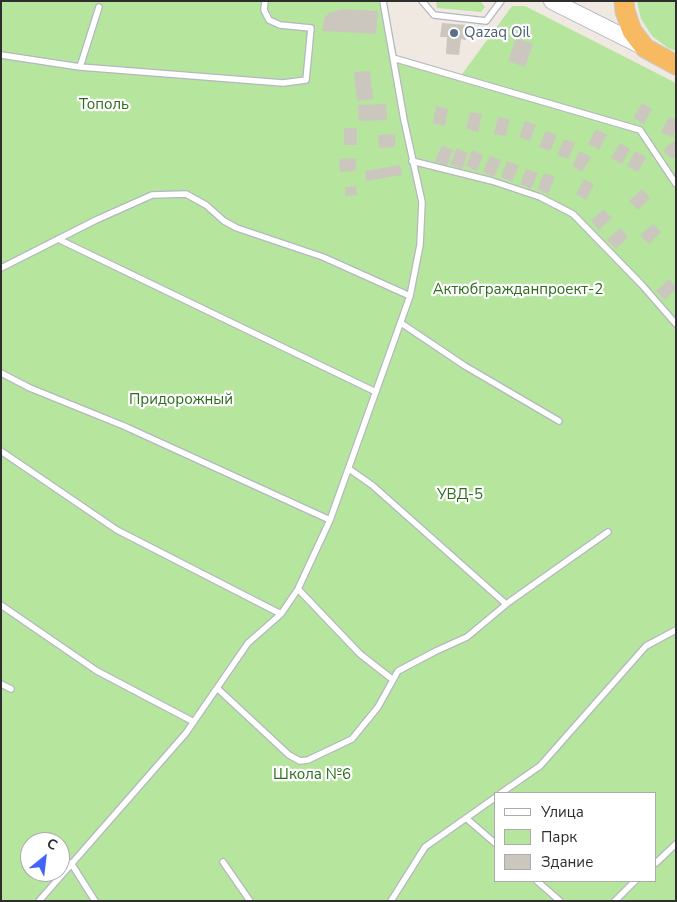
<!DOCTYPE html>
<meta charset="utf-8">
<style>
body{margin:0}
#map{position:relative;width:677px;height:902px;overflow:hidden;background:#efe9e1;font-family:"Nunito Sans",sans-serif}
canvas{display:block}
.frame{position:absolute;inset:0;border:2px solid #2e2e2e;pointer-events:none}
.legend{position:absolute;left:494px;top:792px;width:162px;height:90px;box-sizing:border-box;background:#fff;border:1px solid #ababab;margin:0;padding:6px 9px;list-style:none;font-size:15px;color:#2e2e2e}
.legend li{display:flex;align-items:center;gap:10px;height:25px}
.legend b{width:25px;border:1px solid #ababab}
.north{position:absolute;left:20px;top:832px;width:50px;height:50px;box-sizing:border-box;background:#fff;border:1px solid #ababab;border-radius:50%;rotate:29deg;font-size:14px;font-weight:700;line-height:20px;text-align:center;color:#2e2e2e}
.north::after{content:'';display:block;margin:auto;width:18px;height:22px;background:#4264fb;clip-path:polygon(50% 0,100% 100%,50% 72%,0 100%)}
</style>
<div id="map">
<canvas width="677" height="902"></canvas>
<div class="frame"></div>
<ul class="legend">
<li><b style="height:6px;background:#fff"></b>Улица</li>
<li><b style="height:14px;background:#b6e59e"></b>Парк</li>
<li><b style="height:14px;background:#cbc7bf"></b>Здание</li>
</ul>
<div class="north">С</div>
</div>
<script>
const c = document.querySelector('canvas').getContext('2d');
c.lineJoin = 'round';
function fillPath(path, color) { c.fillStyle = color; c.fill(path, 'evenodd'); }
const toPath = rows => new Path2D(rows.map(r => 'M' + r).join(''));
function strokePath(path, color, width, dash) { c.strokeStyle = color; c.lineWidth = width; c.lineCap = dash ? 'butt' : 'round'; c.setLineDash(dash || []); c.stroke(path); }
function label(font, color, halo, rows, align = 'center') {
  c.font = font + ' "Nunito Sans",sans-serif'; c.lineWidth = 4.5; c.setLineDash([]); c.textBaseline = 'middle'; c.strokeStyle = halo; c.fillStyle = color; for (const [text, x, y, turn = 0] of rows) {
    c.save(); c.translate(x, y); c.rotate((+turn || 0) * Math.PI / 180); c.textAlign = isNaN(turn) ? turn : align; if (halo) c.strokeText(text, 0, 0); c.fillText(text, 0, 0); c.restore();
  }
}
fillPath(toPath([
 [1,1,380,1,393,56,460,77,512,6,525,6,676,83,676,901,1,901],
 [496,793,656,793,656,881,496,881],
 [30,842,60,842,60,872,30,872],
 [436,1,481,2,485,7,481,12,437,8],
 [637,1,676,1,676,51,668,48,652,36,641,19]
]), '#b6e59e');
fillPath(toPath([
 [342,9,378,11,376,34,322,31,325,17,329,13],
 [442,23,467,25,466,40,461,39,459,55,446,54,447,37,440,37],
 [516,38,533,44,525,67,508,61],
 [370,71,373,99,357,101,354,72],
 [642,103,652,109,644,124,633,118],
 [386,104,387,120,359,121,358,105],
 [436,106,448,109,445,126,433,123],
 [470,112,482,114,478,132,466,129],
 [498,117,510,119,506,136,494,134],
 [669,117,676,120,676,131,672,137,661,132],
 [525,121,536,125,530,141,519,137],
 [344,128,357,128,357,145,344,145],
 [596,129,607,135,599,150,588,144],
 [546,131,557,135,550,151,539,147],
 [395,134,395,147,379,148,378,135],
 [564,139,575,143,568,159,557,155],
 [676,139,676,156,672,159,663,150],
 [620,143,630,149,622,164,611,158],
 [442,145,453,150,447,166,435,161],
 [457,148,468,153,462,169,450,164],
 [472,150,483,155,477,171,466,166],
 [580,151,591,157,582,172,572,166],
 [635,151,646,157,638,172,627,166],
 [490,156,501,160,494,177,483,172],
 [356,158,356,171,340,172,339,159],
 [507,161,519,166,512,182,501,177],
 [400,165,402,175,366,181,365,171],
 [526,169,538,173,531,189,520,184],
 [544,173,555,177,548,194,537,189],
 [584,179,594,185,586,200,576,194],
 [356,186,357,195,345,196,345,187],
 [642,189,650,198,638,210,629,201],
 [603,209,612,218,599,230,591,221],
 [653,224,661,232,649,244,640,235],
 [620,228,628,237,616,249,607,240],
 [669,279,676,286,676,289,665,300,656,291]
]), '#cbc7bf');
const service = toPath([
 [422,1,434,15,486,21,501,1],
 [1,55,80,67,99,7],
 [393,58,640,130,676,184],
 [80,67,283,83,306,80,311,28,280,25,269,20,264,10,265,1],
 [412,161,492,181,540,197,573,214,642,285,676,324],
 [58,239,376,392],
 [1,268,96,220,152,195,186,194,206,205,224,221,237,228,323,257,410,296],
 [401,323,465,366,559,421],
 [1,373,30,388,124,426,330,520],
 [1,451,117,530,281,614],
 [349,469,372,485,506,604],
 [298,589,360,654,392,679],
 [1,605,97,671,194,722],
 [1,684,11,689],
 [217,688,289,755,300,761,308,760,352,739,378,707,398,671,436,651,467,637,509,602,608,532],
 [501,793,540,766,646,646,676,630],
 [466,818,496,844],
 [223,862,250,901],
 [71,863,95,901],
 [656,863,676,844],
 [537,881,560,901],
 [39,901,186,733,248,643,281,614,298,589,330,520,410,296,420,245,422,202,404,120,383,1],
 [391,901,425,847,496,797],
 [615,901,635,881]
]);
const secondary = toPath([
 [552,1,644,47]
]);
const trunk = toPath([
 [624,1,625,11,632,31,645,48,676,65]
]);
strokePath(service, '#b4b7c1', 8);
strokePath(secondary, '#b4b7c1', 18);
strokePath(trunk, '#c9c9c9', 21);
strokePath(service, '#fff', 5.5);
strokePath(secondary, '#fff', 16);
strokePath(trunk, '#f8ba60', 19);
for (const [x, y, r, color] of [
 [454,33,5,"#5c6f8a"]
]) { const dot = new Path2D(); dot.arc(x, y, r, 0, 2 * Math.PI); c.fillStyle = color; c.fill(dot); strokePath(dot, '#fff', 2); }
label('15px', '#4e5e75', '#fff', [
 ["Qazaq Oil",464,33]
], 'left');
label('15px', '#2c6e1b', '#fff', [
 ["Тополь",104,105],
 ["Актюбгражданпроект-2",518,290],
 ["Придорожный",181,400],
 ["УВД-5",460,495],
 ["Школа №6",312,775]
]);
</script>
